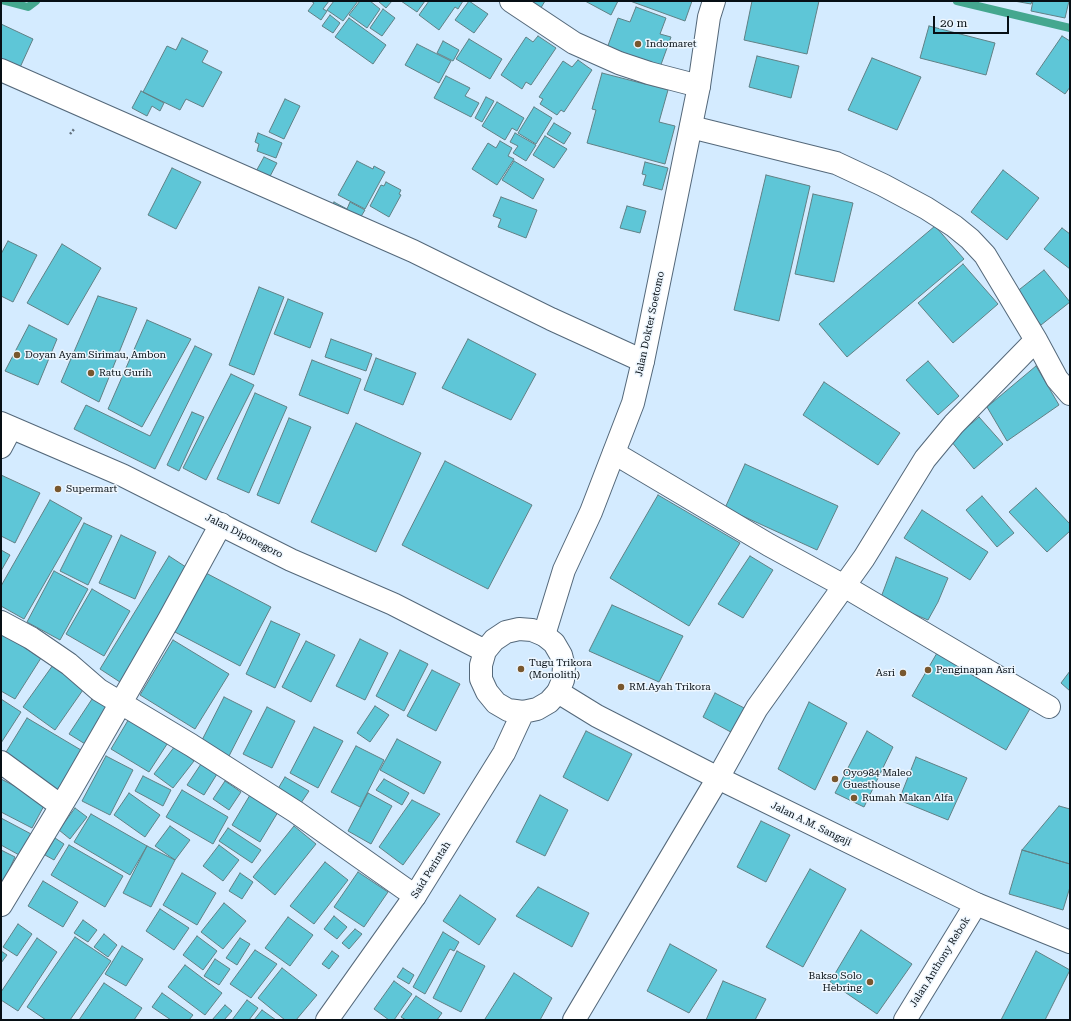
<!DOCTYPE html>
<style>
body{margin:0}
#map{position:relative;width:1071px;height:1021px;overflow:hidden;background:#d4ebff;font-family:"Roboto Serif",serif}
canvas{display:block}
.frame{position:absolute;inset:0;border:2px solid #070f15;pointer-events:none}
.scale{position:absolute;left:933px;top:16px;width:76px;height:18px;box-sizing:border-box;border:2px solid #070f15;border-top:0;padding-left:5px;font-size:12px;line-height:14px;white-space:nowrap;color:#070f15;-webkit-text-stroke:3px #edf6fe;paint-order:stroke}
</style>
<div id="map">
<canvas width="1071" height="1021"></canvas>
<div class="frame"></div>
<div class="scale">20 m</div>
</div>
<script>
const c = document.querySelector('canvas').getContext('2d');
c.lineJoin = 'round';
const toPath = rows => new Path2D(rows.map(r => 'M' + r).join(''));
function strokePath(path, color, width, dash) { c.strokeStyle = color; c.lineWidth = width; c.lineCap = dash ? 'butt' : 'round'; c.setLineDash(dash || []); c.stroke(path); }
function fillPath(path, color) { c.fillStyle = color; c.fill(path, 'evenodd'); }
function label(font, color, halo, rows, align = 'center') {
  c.font = font + ' "Roboto Serif",serif'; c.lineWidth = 3; c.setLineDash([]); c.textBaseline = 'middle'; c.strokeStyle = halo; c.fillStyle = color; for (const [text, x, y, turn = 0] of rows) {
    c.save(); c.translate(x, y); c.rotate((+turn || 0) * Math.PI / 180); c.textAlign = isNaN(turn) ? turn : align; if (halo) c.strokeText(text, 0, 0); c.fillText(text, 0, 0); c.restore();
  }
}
strokePath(toPath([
 [5,1,28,7,36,1],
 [957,1,1070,28]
]), '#44a78f', 8);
const building = toPath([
 [311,1,329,1,323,9,327,11,321,20,308,11,314,3,311,1],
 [334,1,358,1,343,21,327,10,334,1],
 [360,1,370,1,380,9,367,28,349,15,360,1],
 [378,1,392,1,386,8,378,1],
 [401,1,425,1,417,12,401,1],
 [429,1,463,1,458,9,455,7,439,30,419,15,429,1],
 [469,1,488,14,474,33,455,20,469,1],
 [527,1,545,1,539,11,527,1],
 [585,1,618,1,611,15,585,1],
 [630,1,692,1,685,21,630,1],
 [752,1,819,1,807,54,744,40,752,1],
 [1014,1,1032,1,1031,4,1014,1],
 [1033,1,1069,1,1065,18,1031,11,1033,1],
 [636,7,666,18,660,34,671,37,659,70,606,51,618,18,630,22,636,7],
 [383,9,395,18,382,36,370,28,383,9],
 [330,15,340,23,333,33,322,26,330,15],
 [349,18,386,45,373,64,335,37,349,18],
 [1,24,33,39,17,74,1,66,1,24],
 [929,26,995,43,986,75,920,58,929,26],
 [538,36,556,48,531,85,526,82,522,89,501,75,526,37,533,42,538,36],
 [1062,36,1070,41,1070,87,1065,94,1036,74,1062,36],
 [182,38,208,51,202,62,222,72,203,107,186,99,180,110,143,92,167,46,176,50,182,38],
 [469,39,502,59,490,79,456,59,469,39],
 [443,41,459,50,453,61,437,53,443,41],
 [417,44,451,61,439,83,405,65,417,44],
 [757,56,799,66,791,98,749,87,757,56],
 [872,58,921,77,897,130,848,110,872,58],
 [578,60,592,70,564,112,561,110,557,115,540,104,543,99,539,97,563,61,572,67,578,60],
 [602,73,668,90,659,122,675,126,665,164,587,143,596,110,592,109,602,73],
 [446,76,470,88,465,96,479,103,471,117,434,98,446,76],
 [141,91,164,103,160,111,152,106,147,116,132,108,141,91],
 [486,97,494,101,482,122,475,118,486,97],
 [285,99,300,106,284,139,269,132,285,99],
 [497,102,524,118,517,131,512,128,505,140,482,126,497,102],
 [534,107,552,118,536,144,518,133,534,107],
 [554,123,571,133,564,144,547,134,554,123],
 [258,133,282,143,276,158,257,151,259,144,255,142,258,133],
 [515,133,536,145,526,161,513,153,518,146,510,142,515,133],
 [545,136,567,149,554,168,533,155,545,136],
 [500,141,512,148,508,156,514,159,497,185,472,169,488,143,496,148,500,141],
 [264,157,277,163,267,182,254,175,264,157],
 [357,161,373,169,374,166,385,172,365,209,338,195,357,161],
 [514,161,544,179,533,199,502,180,514,161],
 [645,162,668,168,662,190,643,185,646,175,642,174,645,162],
 [172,168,201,182,176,229,148,215,172,168],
 [1003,170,1039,198,1007,240,971,212,1003,170],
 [766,175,810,186,779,321,734,310,766,175],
 [386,182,401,190,399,194,401,195,389,217,370,206,381,185,384,186,386,182],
 [813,194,853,203,834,282,795,274,813,194],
 [501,197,537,210,526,238,498,227,501,219,493,216,501,197],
 [334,202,347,209,350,202,365,210,357,223,330,210,334,202],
 [627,206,646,211,640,233,620,228,627,206],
 [935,226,964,259,847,357,819,324,935,226],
 [1062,228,1070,234,1070,269,1044,249,1062,228],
 [8,241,37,255,13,302,1,296,1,254,8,241],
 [62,244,101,268,68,325,27,303,62,244],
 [963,264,998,304,953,343,918,303,963,264],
 [1044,270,1070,302,1041,325,1015,293,1044,270],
 [259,287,284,297,254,375,229,365,259,287],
 [98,296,137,308,99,402,61,382,98,296],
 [288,299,323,313,310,348,274,334,288,299],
 [147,320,191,339,142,427,108,409,147,320],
 [29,325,57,339,38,385,5,371,29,325],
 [331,339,372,354,366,371,325,357,331,339],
 [468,339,536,374,511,420,442,388,468,339],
 [195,346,212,354,155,469,74,429,86,405,150,436,195,346],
 [376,358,416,373,403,405,364,390,376,358],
 [312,360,361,379,348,414,299,395,312,360],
 [928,361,959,396,938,415,906,380,928,361],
 [1036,366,1059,405,1007,441,987,407,1036,366],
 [231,374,254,385,206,480,183,468,231,374],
 [824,382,900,433,878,465,803,415,824,382],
 [255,393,287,407,249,493,217,479,255,393],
 [192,412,204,417,179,471,167,465,192,412],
 [979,417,1003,444,974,469,951,441,979,417],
 [289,418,311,427,279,504,257,495,289,418],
 [356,423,421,453,376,552,311,522,356,423],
 [445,461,532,505,488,589,402,545,445,461],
 [745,464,838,506,817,550,725,508,745,464],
 [1,475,40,493,15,543,1,536,1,475],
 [1036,488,1070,524,1070,531,1047,552,1009,512,1036,488],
 [658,495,740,543,689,626,610,578,658,495],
 [982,496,1014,533,997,547,966,510,982,496],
 [50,500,82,518,24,619,1,606,1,586,50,500],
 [922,510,988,552,970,580,904,538,922,510],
 [84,523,112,536,88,585,60,571,84,523],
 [121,535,156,552,135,599,99,583,121,535],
 [1,550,10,555,1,571,1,550],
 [169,556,192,571,123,684,100,669,169,556],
 [750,556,773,570,743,618,718,604,750,556],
 [896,557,948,578,938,602,928,620,880,600,896,557],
 [54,571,88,589,60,640,27,622,54,571],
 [204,572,271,607,240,666,173,631,204,572],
 [92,589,130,611,104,656,66,634,92,589],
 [612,605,683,636,659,682,589,651,612,605],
 [271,621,300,634,275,688,246,674,271,621],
 [1,633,41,658,15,699,1,691,1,633],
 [360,639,388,653,365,700,336,686,360,639],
 [173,640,229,674,195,729,140,695,173,640],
 [306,641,335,655,311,702,282,687,306,641],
 [400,650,428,664,404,711,376,696,400,650],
 [937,653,1031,707,1006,750,912,696,937,653],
 [53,665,85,687,55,730,23,707,53,665],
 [432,670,460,684,436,731,407,716,432,670],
 [1070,671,1070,691,1061,683,1070,671],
 [96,693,116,706,90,747,69,734,96,693],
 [715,693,752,712,740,737,703,717,715,693],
 [224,697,252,711,228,758,200,744,224,697],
 [1,699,21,712,1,743,1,699],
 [809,702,847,723,815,790,778,769,809,702],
 [375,706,389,715,370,742,357,733,375,706],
 [267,707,295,721,272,768,243,754,267,707],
 [130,717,169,741,149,772,111,749,130,717],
 [27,718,86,753,62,793,3,757,27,718],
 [314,727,343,741,318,788,290,773,314,727],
 [586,731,632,754,608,801,563,777,586,731],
 [867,731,893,747,864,807,835,793,867,731],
 [397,739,441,762,424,794,380,770,397,739],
 [175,746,194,761,173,788,154,774,175,746],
 [356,746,384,760,360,807,331,792,356,746],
 [106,756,133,770,110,815,82,801,106,756],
 [916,757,967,778,948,820,899,800,916,757],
 [201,764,217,774,204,795,187,785,201,764],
 [143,776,171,790,163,806,135,791,143,776],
 [285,777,309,791,299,806,276,792,285,777],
 [1,779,46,802,32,828,1,812,1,779],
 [384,779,409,793,402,805,376,790,384,779],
 [225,781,241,792,229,810,213,799,225,781],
 [182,790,228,817,213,844,166,817,182,790],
 [129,793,160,815,145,837,114,815,129,793],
 [368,793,392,806,371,844,348,831,368,793],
 [250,795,278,812,260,842,232,825,250,795],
 [540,795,568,810,545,856,516,842,540,795],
 [412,800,440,814,403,865,379,847,412,800],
 [1059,806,1070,809,1070,864,1022,850,1059,806],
 [75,808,87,817,70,839,59,830,75,808],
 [91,814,147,846,130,875,74,842,91,814],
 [1,818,33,835,21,856,1,845,1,818],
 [761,821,790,835,766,882,737,867,761,821],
 [170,826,190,840,175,860,155,846,170,826],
 [294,826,316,844,275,895,253,877,294,826],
 [228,828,261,850,252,863,219,841,228,828],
 [55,838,64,844,54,860,45,855,55,838],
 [69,845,123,876,105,907,51,875,69,845],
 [219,845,239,860,223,881,203,866,219,845],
 [147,846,175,860,151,907,123,893,147,846],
 [1,850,15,857,1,887,1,850],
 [1022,850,1070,864,1070,887,1063,910,1009,894,1022,850],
 [325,862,348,880,314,924,290,906,325,862],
 [810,869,846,889,803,967,766,947,810,869],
 [358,872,388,892,364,927,334,907,358,872],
 [182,873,216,893,197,925,163,905,182,873],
 [240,873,253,882,242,899,229,891,240,873],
 [43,881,78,902,63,927,28,906,43,881],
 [538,887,589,913,572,947,516,916,538,887],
 [460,895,496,919,479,945,443,921,460,895],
 [224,903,246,921,223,949,201,932,224,903],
 [160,909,189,928,174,950,146,931,160,909],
 [334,916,347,927,337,939,324,929,334,916],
 [288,917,313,935,290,966,265,948,288,917],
 [83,920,97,930,88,942,74,933,83,920],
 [18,924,32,934,17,956,3,947,18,924],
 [355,929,362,934,349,949,342,943,355,929],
 [861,930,912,964,877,1014,830,982,861,930],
 [443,932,459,942,454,951,450,949,425,994,413,987,443,932],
 [104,934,117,945,108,957,94,947,104,934],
 [197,936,217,951,203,970,183,955,197,936],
 [75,937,111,961,70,1020,46,1020,27,1007,75,937],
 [37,938,57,952,18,1011,1,1000,1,992,37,938],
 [240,938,250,944,237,965,226,958,240,938],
 [670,944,717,970,689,1013,647,991,670,944],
 [122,946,143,959,126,986,105,974,122,946],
 [255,950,277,964,251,998,230,984,255,950],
 [1,951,7,955,1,963,1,951],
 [332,951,339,956,329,969,322,964,332,951],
 [457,951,485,966,461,1012,433,998,457,951],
 [1036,951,1070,970,1045,1020,1001,1020,1036,951],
 [215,959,230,969,219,985,204,976,215,959],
 [185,965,222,993,205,1015,168,987,185,965],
 [282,968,317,995,296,1020,285,1020,258,998,282,968],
 [403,968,414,975,409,984,397,977,403,968],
 [514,973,552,998,540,1020,487,1020,485,1019,514,973],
 [394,981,412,994,394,1020,389,1020,374,1009,394,981],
 [723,981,766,999,755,1020,706,1020,723,981],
 [104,983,142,1008,134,1020,79,1020,104,983],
 [162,993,193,1015,189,1020,171,1020,152,1007,162,993],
 [416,996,442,1013,437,1020,406,1020,401,1017,416,996],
 [247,1000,258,1008,249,1020,232,1020,247,1000],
 [225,1005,232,1011,224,1020,212,1020,225,1005],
 [262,1010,276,1020,254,1020,262,1010]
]);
fillPath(building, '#5ec6d7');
strokePath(building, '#608085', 1);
const minor = toPath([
 [511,1,574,43,619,63,649,73,699,86],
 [1,70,413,251,551,319,643,361],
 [691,127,836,163,883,185,926,208,954,226,970,239,985,255,1036,340,1057,379,1070,394],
 [1,447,11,428],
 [614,453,769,545,844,586,1049,707],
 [1,622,31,638,69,664,99,690,191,745,296,812,415,896],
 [1,762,61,806],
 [1,905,70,791,168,621,221,524],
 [574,1020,718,778,757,708,864,558,925,459,954,424,1036,340],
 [905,1020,976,904]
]);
const major = toPath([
 [544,635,564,570,591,512,633,403,643,361,699,86,709,17,714,1],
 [327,1020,415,896,504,753,523,712,537,709,549,702,558,692]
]);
const highway = toPath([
 [1,423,122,475,291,560,393,604,485,651],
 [523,712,508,710,496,703,487,692,481,679,481,665,485,651,494,640,506,632,519,629,532,630,544,635,554,643,561,655,564,667,563,680,558,692,597,716,718,778,976,904,1070,942]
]);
strokePath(minor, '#54687a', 24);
strokePath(major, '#54687a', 24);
strokePath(highway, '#54687a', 24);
strokePath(toPath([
 [70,134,75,128]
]), '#64737f', 2.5, [2, 2]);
strokePath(minor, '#fff', 22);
strokePath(major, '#fff', 22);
strokePath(highway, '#fff', 22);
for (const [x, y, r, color] of [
 [638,44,4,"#78572e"],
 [17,355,4,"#78572e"],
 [91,373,4,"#78572e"],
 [58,489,4,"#78572e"],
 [521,669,4,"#78572e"],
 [928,670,4,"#78572e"],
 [903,673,4,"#78572e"],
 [621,687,4,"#78572e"],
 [835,779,4,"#78572e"],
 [854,798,4,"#78572e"],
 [870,982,4,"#78572e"]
]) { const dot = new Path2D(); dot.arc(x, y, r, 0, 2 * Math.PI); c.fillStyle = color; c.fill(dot); strokePath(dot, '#edf6fe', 1.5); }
label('10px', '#070f15', '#edf6fe', [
 ["Indomaret",646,44],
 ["Doyan Ayam Sirimau, Ambon",25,355],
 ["Ratu Gurih",99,373],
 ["Supermart",66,489],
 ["Tugu Trikora",529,663],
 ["(Monolith)",529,675],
 ["Penginapan Asri",936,670],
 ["Asri",895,673,"right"],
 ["RM.Ayah Trikora",629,687],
 ["Oyo984 Maleo",843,773],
 ["Guesthouse",843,785],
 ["Rumah Makan Alfa",862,798],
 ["Bakso Solo",862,976,"right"],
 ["Hebring",862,988,"right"]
], 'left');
label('10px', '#070f15', '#edf6fe', [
 ["Jalan Dokter Soetomo",650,324,-78],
 ["Jalan Diponegoro",244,536,27],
 ["Jalan A.M. Sangaji",811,824,26],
 ["Said Perintah",431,870,-58],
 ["Jalan Anthony Rebok",940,962,-58]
]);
</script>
